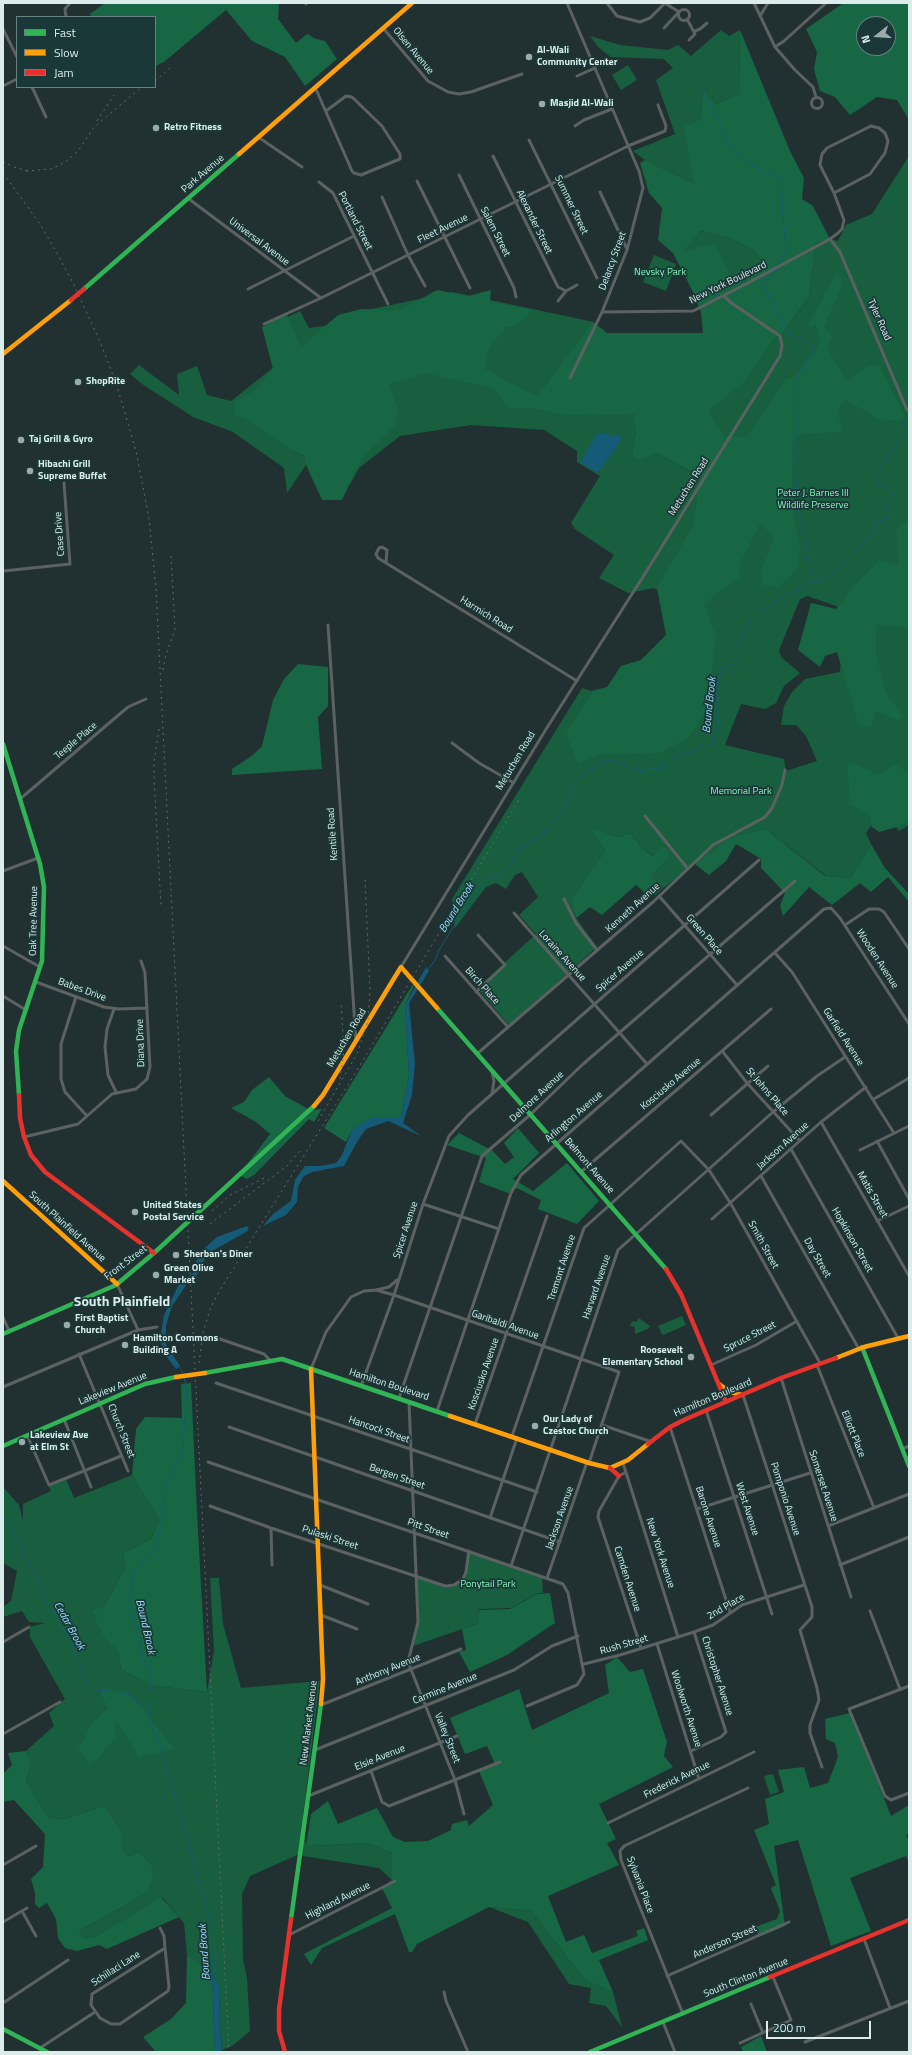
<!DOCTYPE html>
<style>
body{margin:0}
#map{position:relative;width:912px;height:2055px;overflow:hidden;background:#213131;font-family:"Titillium Web",sans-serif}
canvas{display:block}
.frame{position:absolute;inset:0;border:4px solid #dbeceb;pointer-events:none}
.legend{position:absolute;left:16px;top:16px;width:140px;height:72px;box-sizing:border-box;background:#1a3838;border:1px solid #678080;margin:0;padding:5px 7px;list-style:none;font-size:12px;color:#dbeceb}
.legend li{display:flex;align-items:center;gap:8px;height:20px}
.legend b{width:20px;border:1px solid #678080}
.north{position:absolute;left:856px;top:16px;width:40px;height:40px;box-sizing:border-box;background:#1a3838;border:1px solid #678080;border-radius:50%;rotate:253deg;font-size:11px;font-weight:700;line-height:16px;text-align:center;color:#dbeceb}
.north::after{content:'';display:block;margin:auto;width:14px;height:18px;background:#9aabaa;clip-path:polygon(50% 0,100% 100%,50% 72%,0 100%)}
.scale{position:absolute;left:766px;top:2021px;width:105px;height:18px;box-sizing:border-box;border:2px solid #dbeceb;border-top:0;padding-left:5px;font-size:12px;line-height:14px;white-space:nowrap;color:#dbeceb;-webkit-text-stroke:3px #1a3838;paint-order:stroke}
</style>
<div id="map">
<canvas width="912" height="2055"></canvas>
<div class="frame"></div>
<ul class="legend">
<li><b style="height:5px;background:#30b455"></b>Fast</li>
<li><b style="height:5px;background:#ff9f0a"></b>Slow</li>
<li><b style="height:5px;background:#e5322d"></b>Jam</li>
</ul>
<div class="north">N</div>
<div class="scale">200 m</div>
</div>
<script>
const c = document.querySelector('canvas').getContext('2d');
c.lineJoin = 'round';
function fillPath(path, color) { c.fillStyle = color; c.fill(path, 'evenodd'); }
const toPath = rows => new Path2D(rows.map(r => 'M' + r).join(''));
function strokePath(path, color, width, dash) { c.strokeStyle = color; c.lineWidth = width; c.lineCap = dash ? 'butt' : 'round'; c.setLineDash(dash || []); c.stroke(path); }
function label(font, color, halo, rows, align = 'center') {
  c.font = font + ' "Titillium Web",sans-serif'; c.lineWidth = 3.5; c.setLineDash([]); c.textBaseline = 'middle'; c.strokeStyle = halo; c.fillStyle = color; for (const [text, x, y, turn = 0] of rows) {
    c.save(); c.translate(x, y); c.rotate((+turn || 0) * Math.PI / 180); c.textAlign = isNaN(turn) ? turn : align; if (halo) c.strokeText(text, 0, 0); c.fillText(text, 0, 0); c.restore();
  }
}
fillPath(toPath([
 [721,30,729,36,740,30,739,94,716,104,703,89,701,119,685,126,693,183,645,160,633,151,675,134,656,80,673,68,664,59,611,57,599,48,590,36,620,45,668,50,678,45,691,56],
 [628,65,637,80,621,90,612,75],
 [909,156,909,825,899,831,849,766,869,816,871,826,866,833,871,844,850,878,826,876,766,829,696,863,662,889,652,875,671,855,665,846,654,856,643,849,630,833,619,837,591,829,605,851,571,900,576,918,597,947,509,1025,477,988,536,934,519,915,538,897,522,872,515,875,506,889,496,883,486,887,455,928,452,899,582,688,592,691,582,708,632,693,712,624,654,588,628,593,599,578,614,555,575,529,571,523,600,476,577,462,577,451,544,430,471,425,400,436,359,468,350,484,329,480,307,437,290,449,304,456,306,465,287,493,284,468,233,432,193,417,142,384,130,374,139,365,179,395,177,374,197,366,207,395,231,401,290,354,278,322,300,311,309,328,331,325,358,312,452,292,594,322,566,392,772,341,784,332,809,296,816,243,830,239,838,241,846,225,872,214],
 [636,431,726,459,696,514,699,476,657,453,632,456],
 [807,596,845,609,840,672,805,679,792,692,784,706,781,725,796,725,806,736,817,761,786,771,784,759,725,745,741,704,765,709,776,703,784,686,800,673,781,657,779,650,800,599],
 [701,231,730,238,754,250,766,268,735,287,728,274,685,250],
 [654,255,676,264,666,291,643,282],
 [682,1316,686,1325,663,1335,661,1332,658,1326],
 [639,1318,650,1326,648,1329,635,1334,635,1327,630,1326,632,1321,636,1322],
 [132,1475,159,1519,151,1539,123,1553,125,1568,104,1607,104,1638,118,1651,121,1670,155,1686,207,1692,214,1651,210,1578,219,1578,223,1624,241,1688,320,1681,303,1815,306,1846,367,1843,392,1853,392,1880,379,1868,297,1855,250,1876,242,1894,243,1960,247,1978,250,2031,232,2046,222,2050,219,2016,220,1989,212,1972,187,1955,184,1923,162,1897,95,1937,83,1938,79,1931,145,1894,151,1864,139,1852,128,1856,122,1846,122,1831,104,1806,64,1819,49,1818,26,1781,31,1763,26,1751,54,1726,49,1713,65,1699,30,1637,30,1627,45,1623,29,1622,22,1611,3,1617,3,1607,11,1601,17,1571,3,1563,3,1487,19,1505,23,1521,23,1504,51,1491,49,1486,66,1479,74,1498],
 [108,1707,173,1749,116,1719,93,1721],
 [467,1551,542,1576,543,1593,538,1593,511,1608,479,1609,477,1624,413,1646,418,1614,416,1576,450,1586,464,1578],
 [773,1774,779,1792,770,1795,764,1776],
 [489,1907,531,1911,585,1980,613,1992,622,2027,606,2006,589,2003,591,1988,569,1984,528,1922]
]), '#185f3f');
fillPath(toPath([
 [105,3,279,3,278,19,296,43,307,34,316,39,325,41,337,59,305,86,285,57,252,41,226,10,164,62,155,66,155,17,91,17,90,14],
 [847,3,909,3,909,120,897,100,877,97,850,115,835,97,820,91,814,69,817,52,806,29,842,4],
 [864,24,888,24,888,48,864,48],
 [740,30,790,151,804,178,802,199,813,206,830,239,816,243,809,296,784,332,772,341,746,380,708,411,724,436,747,437,786,379,795,377,821,341,816,325,807,327,838,271,843,283,824,327,832,336,827,348,847,381,868,366,879,365,904,415,901,421,878,419,845,399,837,412,843,432,799,434,793,445,792,473,792,502,795,524,800,543,798,569,778,587,763,585,761,572,774,538,760,523,740,563,739,577,704,604,716,636,708,706,690,737,660,753,599,754,578,764,566,734,592,691,607,687,621,666,641,660,666,635,657,588,694,524,699,476,657,453,639,460,632,456,636,431,635,414,564,415,534,408,510,408,492,388,425,373,389,384,398,409,395,426,362,458,342,500,322,500,306,465,304,456,290,449,246,419,235,415,234,402,254,391,273,369,262,327,286,313,301,347,338,315,361,309,401,310,437,290,468,296,491,290,490,302,533,310,517,325,505,327,487,352,485,369,537,397,593,322,607,333,703,333,701,312,692,290,673,253,658,240,662,208,649,193,640,163,645,160,693,183,684,126,701,119,703,89,716,104,739,94],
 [701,231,730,238,754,250,766,268,735,286,715,244,685,250],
 [909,519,909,627,876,625,876,653,885,692,904,717,898,720,876,711,871,727,859,725,837,652,825,656,820,667,798,650,811,603,836,609,850,591,880,560,899,565,896,530],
 [298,664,328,667,328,706,318,717,322,769,232,775,232,769,253,755,262,746,273,700,284,679],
 [848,761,879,775,894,764,909,773,909,821,897,827,879,832,871,826,869,816,849,804],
 [590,828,619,837,630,833,643,849,653,856,665,846,671,855,652,875,662,889,655,895,646,894,636,885,602,915,590,907,576,918,571,900,605,851],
 [766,829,825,876,850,878,871,844,885,868,909,894,909,902,888,877,871,892,860,883,832,905,809,887,783,916,780,906,785,893,761,868,761,859,736,844,726,861,709,875,696,865,696,863,730,838],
 [413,984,414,986,405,1005,409,1075,401,1117,373,1117,352,1130,346,1142,324,1128],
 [269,1077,285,1096,310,1110,322,1109,314,1122,309,1119,254,1175,247,1179,239,1175,270,1134,256,1122,231,1108,244,1102,252,1090],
 [518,1128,539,1153,513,1179,533,1191,567,1163,599,1201,577,1224,538,1209,541,1200,517,1188,508,1193,479,1182,486,1158,447,1145,459,1133,493,1151,505,1164,514,1157,504,1143],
 [191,1383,197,1513,207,1692,155,1686,121,1670,118,1651,104,1638,92,1611,104,1607,125,1568,123,1553,151,1539,159,1519,132,1475,136,1429,145,1417,182,1418,181,1384],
 [550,1593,555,1623,507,1655,470,1672,459,1652,466,1650,462,1629,477,1624,479,1610,510,1609,537,1594],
 [617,1657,630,1672,643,1669,667,1742,664,1756,673,1767,599,1804,616,1839,607,1843,619,1865,548,1896,566,1942,584,1935,592,1953,638,1936,636,1931,644,1928,648,1940,599,1960,613,1992,585,1980,531,1911,489,1907,417,1944,412,1952,409,1952,395,1914,322,1948,311,1965,304,1954,392,1908,382,1888,392,1880,392,1853,367,1843,306,1846,311,1814,328,1801,338,1824,377,1808,393,1837,405,1842,428,1841,451,1830,452,1824,467,1820,469,1826,493,1805,479,1771,495,1764,487,1746,465,1754,450,1718,519,1689,532,1730,609,1693,605,1665],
 [103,1689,125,1691,145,1711,174,1749,139,1757,116,1720,115,1738,98,1759,88,1762,78,1750,93,1721,108,1707,100,1693],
 [850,1713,891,1816,909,1805,909,1833,906,1835,909,1842,909,1863,906,1856,850,1878,871,1931,831,1946,798,1840,774,1846,785,1926,759,1937,755,1927,777,1919,780,1911,771,1888,776,1885,754,1830,769,1824,765,1799,784,1792,778,1770,804,1767,810,1788,828,1783,838,1757,835,1743,826,1739,825,1719],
 [26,1751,31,1763,26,1781,49,1818,64,1819,104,1806,122,1831,122,1846,128,1856,139,1852,151,1864,153,1878,145,1894,79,1931,83,1938,95,1937,161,1897,179,1917,107,1949,99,1945,77,1951,65,1948,58,1938,56,1919,47,1903,39,1908,35,1904,35,1893,31,1879,43,1867,45,1834,14,1800,3,1802,3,1774,12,1765,8,1753],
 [187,1955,212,1972,215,2052,156,2052,143,2037,171,2019,186,2003],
 [761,2036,767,2052,743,2052,741,2047]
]), '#176744');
fillPath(toPath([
 [597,433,621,436,619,443,601,469,597,472,580,463],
 [426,967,429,971,409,1003,415,1064,412,1095,403,1123,421,1136,388,1121,366,1129,357,1142,344,1166,312,1172,303,1177,298,1187,297,1202,286,1215,263,1226,273,1214,291,1201,295,1180,305,1166,320,1166,336,1163,342,1155,352,1130,364,1122,373,1117,401,1117,409,1075,405,1005],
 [247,1226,249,1229,246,1232,207,1254,196,1277,187,1284,172,1306,166,1326,166,1344,180,1366,176,1369,166,1356,160,1340,164,1315,179,1284,194,1272,198,1254,217,1237],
 [212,1972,220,1989,219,2016,222,2052,215,2052]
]), '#155a76');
strokePath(toPath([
 [700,86,714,109,726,138,738,154,763,172,770,172,784,180,782,205,786,250,780,264],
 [778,268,775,273,767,279,763,287,774,301,777,312,788,332,812,345,815,352,799,373,797,380,798,429,793,441,798,455,795,463,798,509,805,533,812,581],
 [428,970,435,960,439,950,479,886,491,876,501,876,513,862,517,852,524,845,537,839,557,821,565,808,572,787,582,775,605,760,620,762,636,771,663,768,677,756,694,751,702,746,710,745,714,740,719,719,719,679,722,669,737,663,740,660,739,643,752,620,760,612,767,609,781,597,798,591,812,582,829,577,853,555,862,542,871,537,876,522,888,518,890,513,886,508,885,502,896,493,891,488,878,484,875,476,904,435,903,424,909,416],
 [179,1366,183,1373],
 [184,1378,187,1387,183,1449,164,1492,161,1528,155,1544,149,1555,134,1573,129,1601,143,1658,152,1672,148,1711,151,1726,159,1744,189,1842,202,1895,213,1925,215,1980],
 [3,1516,12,1529,25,1557,38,1575,46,1602,55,1613,69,1638,88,1684,96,1690,120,1692,132,1696,147,1710]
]), '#155a76', 1);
strokePath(toPath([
 [567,3,639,171,643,188,627,250,602,312,570,378],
 [607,3,617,16,640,22,650,18,665,3],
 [754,3,775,47,795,70,813,87,816,97],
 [306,4,307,3],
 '678.5 15a5.5 5.5 0 1 1 11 0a5.5 5.5 0 1 1-11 0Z',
 [760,16,768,3],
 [66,17,65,9,70,3],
 [687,19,695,34,689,40],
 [383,28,428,81,448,92,459,94,471,92,522,74],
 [664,28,679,12,665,3],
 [3,29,17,57],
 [695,31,700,29,707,23],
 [775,47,784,41,826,3],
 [577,76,595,68],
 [3,86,17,79],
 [32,87,46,117],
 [315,87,352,171,354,173,361,175,400,159,400,154,382,126,352,97,346,96,326,111],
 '811.5 103a5.5 5.5 0 1 1 11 0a5.5 5.5 0 1 1-11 0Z',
 [575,126,584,120,612,109],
 [871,126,879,128,885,133,888,141,885,153,870,174,834,193,820,165,822,154,827,148,871,126],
 [258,137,302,167],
 [529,140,597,278],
 [493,156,558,287,566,291],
 [459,175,514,288,516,297],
 [417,181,470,288],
 [319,182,333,193,388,304],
 [600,192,627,249],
 [382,197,408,255,425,286],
 [189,199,321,298],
 [830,239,840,252,907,410],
 [248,289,354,236],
 [558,301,566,291,577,285],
 [602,312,693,311,746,284,830,239,838,233,842,229,844,220,834,193],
 [264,324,321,298,628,146,665,131,666,126,658,105],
 [386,562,387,550,382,547,379,548,376,554,378,558,577,681],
 [3,571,70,564,64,483],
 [328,625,356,1041],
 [452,743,479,763,514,783],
 [20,799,128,707,146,699],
 [645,816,688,869],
 [3,871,38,858],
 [659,896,737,985],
 [564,899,576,923,597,950],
 [514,913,647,1064],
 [845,925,869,909,879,909,884,912,909,949],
 [3,946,40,967],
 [775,953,792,972,894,1133],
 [445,956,508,1027],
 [401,967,548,726,646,572,780,356,782,346,780,336,730,302,724,296],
 [36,982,104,1007,119,1009,147,1008],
 [476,992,505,965,478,935],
 [3,996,26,1010],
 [76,997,61,1044,61,1079,65,1092,87,1116],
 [114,1009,107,1029,105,1047,108,1075,116,1092],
 [723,1052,747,1083,800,1141],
 [478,1053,653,902,713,845,765,817,772,808,782,785,785,770],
 [492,1093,494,1081,492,1072],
 [874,1099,909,1078],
 [711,1115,768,1066],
 [821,1122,909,1276],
 [24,1137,78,1124,112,1094,136,1089,147,1079,150,1067,145,973,141,961],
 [877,1141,909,1199],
 [791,1149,898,1338],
 [860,1150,909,1126],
 [582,1171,771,1009],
 [761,1176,859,1349],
 [423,1204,499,1229],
 [712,1219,821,1122,866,1087],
 [877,1221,909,1206],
 [117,1284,138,1330],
 [376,1290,389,1287,397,1280],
 [3,1317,9,1331],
 [214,1337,264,1354,271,1361],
 [79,1354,128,1471],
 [711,1365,756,1345,797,1321],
 [817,1365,874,1508],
 [311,1369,326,1332,351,1297,364,1291,376,1290,394,1295,619,1372,589,1463],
 [781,1378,851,1597],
 [216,1383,537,1492],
 [361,1386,394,1295,423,1204,449,1136,468,1115,759,860],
 [3,1387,138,1330,157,1327],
 [743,1395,812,1607,812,1617,800,1630,817,1688,819,1700,810,1725,810,1733,822,1767],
 [399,1398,482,1156,531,1114,582,1065,795,881],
 [409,1402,418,1622,408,1662,455,1780,464,1814],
 [706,1410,772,1614],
 [437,1411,511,1193,521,1175,824,909,831,908,840,918,909,1024],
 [64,1419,91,1487],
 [475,1424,547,1216],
 [602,1425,652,1442],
 [229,1427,560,1542],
 [670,1427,730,1612],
 [27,1435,49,1485,121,1456],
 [512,1436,584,1228,681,1141,709,1170,731,1204,820,1363],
 [902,1449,909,1446],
 [208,1462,563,1584,568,1593,584,1674,577,1685,527,1706],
 [623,1463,678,1637],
 [626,1472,619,1476,599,1511,598,1517,641,1648],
 [210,1506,271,1528,445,1586,454,1585,463,1579,466,1572,469,1551],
 [697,1509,810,1473],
 [490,1518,517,1438],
 [828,1526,909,1494],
 [271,1528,272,1565],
 [840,1565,909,1537],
 [511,1566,618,1250,773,1112,817,1076,845,1057],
 [547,1578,587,1462],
 [320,1585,368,1604],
 [870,1611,900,1689],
 [321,1615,357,1629],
 [3,1642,29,1627],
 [657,1644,699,1779],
 [584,1664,620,1655,694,1632,713,1625,742,1605,804,1585],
 [909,1686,849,1709,885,1796,891,1800,909,1793],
 [321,1705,461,1649],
 [3,1734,60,1702],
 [315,1750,514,1670,552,1646,578,1636],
 [691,1751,721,1737,726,1732,694,1632],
 [371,1771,382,1802,389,1806,500,1762],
 [308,1796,457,1736],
 [608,1823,754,1752],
 [3,1865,36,1846],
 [22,1911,36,1936],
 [3,1922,27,1908],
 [160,1928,164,1936,165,1948,169,1987,168,1991,120,2024,111,2024,100,2018,91,2005,92,1994,165,1948],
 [289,1935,395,1881],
 [864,1939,890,2008],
 [667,1976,789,1922],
 [444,1992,446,2001,468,2052],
 [3,2003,68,1960],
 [751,2004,763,2033],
 [683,2014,621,1860,620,1851,624,1846,748,1788],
 [663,2022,675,2052],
 [805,2042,909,2001],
 [740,2043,791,2020,773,1977],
 [40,2048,95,2012]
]), '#5c6261', 3);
strokePath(toPath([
 [84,289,239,154],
 [3,744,40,864,44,887,42,961,19,1030,16,1051,19,1095],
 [437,1008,666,1269],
 [3,1334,116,1285,154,1253,314,1106],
 [862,1347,909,1466],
 [205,1373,282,1359,450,1416],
 [3,1446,145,1384,176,1377],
 [291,1919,321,1704],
 [3,2029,47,2052],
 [590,2052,770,1977]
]), '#30b455', 4.5);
strokePath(toPath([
 [239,154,412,3],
 [3,354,71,300],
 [314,1106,323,1095,401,967,437,1008],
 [3,1181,117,1284],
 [836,1358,864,1347,909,1336],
 [311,1369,323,1679,321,1704],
 [719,1384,730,1392,742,1395],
 [450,1416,589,1463,610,1468,628,1460,648,1444]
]), '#ff9f0a', 4.5);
strokePath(toPath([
 [19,1095,20,1118,24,1137,31,1155,45,1172,154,1253],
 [666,1269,681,1294,726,1402],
 [648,1444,670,1427,686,1419,781,1378,836,1358],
 [610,1468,619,1476],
 [770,1977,909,1920],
 [285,2052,279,2031,279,2010,291,1919]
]), '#e5322d', 4.5);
strokePath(toPath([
 [155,81,171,67],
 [97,121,114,95],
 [3,162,14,167,31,172],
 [26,171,51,169,64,163,78,151,94,127,142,87],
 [3,173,40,224,58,255,74,285,101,344,117,386,136,451,149,518,156,589,229,2052],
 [163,670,165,658,175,629,171,555],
 [159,729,154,762,154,776,161,907],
 [340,1079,344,1051,341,1002],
 [318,1121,357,1054,368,1021,370,990,365,880],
 [212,1211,230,1195,266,1177],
 [210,1224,287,1166,300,1151],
 [199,1363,203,1333,210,1309,220,1290,353,1077,520,798]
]), '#626c6c', 1, [2, 4]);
strokePath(toPath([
 [176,1377,205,1373]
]), '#ff9f0a', 4.5);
strokePath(toPath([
 [71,300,84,289]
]), '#e5322d', 4.5);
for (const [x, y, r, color] of [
 [529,57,4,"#9aabaa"],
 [542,104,4,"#9aabaa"],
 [156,128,4,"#9aabaa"],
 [78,382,4,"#9aabaa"],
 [21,440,4,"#9aabaa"],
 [30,471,4,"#9aabaa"],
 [135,1212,4,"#9aabaa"],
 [176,1255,4,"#9aabaa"],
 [156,1275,4,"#9aabaa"],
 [67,1325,4,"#9aabaa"],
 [125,1345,4,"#9aabaa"],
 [691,1357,4,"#9aabaa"],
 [535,1426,4,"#9aabaa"],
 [22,1442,4,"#9aabaa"]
]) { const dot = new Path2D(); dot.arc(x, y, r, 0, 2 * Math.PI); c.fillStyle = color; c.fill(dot); strokePath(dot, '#1a3838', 1.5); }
label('10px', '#dbeceb', '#1a3838', [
 ["Olsen Avenue",413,51,50],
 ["Park Avenue",203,174,-41],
 ["Summer Street",571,205,64],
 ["Portland Street",355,221,63],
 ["Alexander Street",534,222,64],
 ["Fleet Avenue",443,229,-26],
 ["Salem Street",495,232,63],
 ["Universal Avenue",259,242,37],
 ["Delancy Street",613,261,-70],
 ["New York Boulevard",728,283,-26],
 ["Tyler Road",879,320,66],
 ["Metuchen Road",689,487,-58],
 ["Case Drive",60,534,-94],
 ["Harmich Road",486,615,32],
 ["Teeple Place",76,741,-40],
 ["Metuchen Road",516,761,-59],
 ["Kentile Road",333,834,-94],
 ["Kenneth Avenue",633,908,-42],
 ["Oak Tree Avenue",34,921,-89],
 ["Green Place",704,935,49],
 ["Loraine Avenue",562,956,48],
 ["Wooden Avenue",877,959,57],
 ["Spicer Avenue",620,971,-41],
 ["Birch Place",482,986,48],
 ["Babes Drive",82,990,20],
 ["Garfield Avenue",843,1037,57],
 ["Metuchen Road",347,1038,-59],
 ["Diana Drive",141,1043,-92],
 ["Kosciusko Avenue",671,1084,-40],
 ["St Johns Place",767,1092,49],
 ["Delmore Avenue",537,1097,-43],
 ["Arlington Avenue",574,1117,-41],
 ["Jackson Avenue",783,1146,-42],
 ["Belmont Avenue",589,1166,49],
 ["Matis Street",872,1195,60],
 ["South Plainfield Avenue",67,1227,42],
 ["Spicer Avenue",406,1230,-72],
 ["Hopkinson Street",852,1240,60],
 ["Smith Street",763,1245,61],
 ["Day Street",817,1258,60],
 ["Front Street",126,1263,-37],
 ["Tremont Avenue",562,1268,-72],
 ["Harvard Avenue",597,1287,-71],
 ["Garibaldi Avenue",505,1325,19],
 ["Spruce Street",750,1337,-27],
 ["Kosciusko Avenue",484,1374,-71],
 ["Hamilton Boulevard",389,1385,18],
 ["Lakeview Avenue",113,1389,-22],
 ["Hamilton Boulevard",713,1398,-23],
 ["Hancock Street",379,1430,19],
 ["Church Street",121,1431,68],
 ["Elliott Place",853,1434,68],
 ["Bergen Street",397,1477,19],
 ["Somerset Avenue",823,1486,72],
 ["Pomponio Avenue",785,1499,72],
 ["West Avenue",747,1509,72],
 ["Barone Avenue",708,1517,72],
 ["Jackson Avenue",560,1518,-71],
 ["Pitt Street",428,1529,19],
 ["Pulaski Street",330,1538,18],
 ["New York Avenue",660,1553,72],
 ["Camden Avenue",627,1579,72],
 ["2nd Place",726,1607,-30],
 ["Rush Street",624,1645,-16],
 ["Anthony Avenue",388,1670,-22],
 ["Christopher Avenue",717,1676,72],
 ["Carmine Avenue",445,1689,-22],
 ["Woolworth Avenue",686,1709,72],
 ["New Market Avenue",309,1723,-83],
 ["Valley Street",447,1738,68],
 ["Elsie Avenue",380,1758,-22],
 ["Frederick Avenue",677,1780,-26],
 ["Sylvania Place",640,1885,69],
 ["Highland Avenue",338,1901,-27],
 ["Anderson Street",725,1942,-24],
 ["Schillaci Lane",116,1969,-33],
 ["South Clinton Avenue",746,1978,-22]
]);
label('bold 10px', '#dbeceb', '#1a3838', [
 ["Al-Wali",537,51],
 ["Community Center",537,63],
 ["Masjid Al-Wali",550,104],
 ["Retro Fitness",164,128],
 ["ShopRite",86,382],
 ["Taj Grill & Gyro",29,440],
 ["Hibachi Grill",38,465],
 ["Supreme Buffet",38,477],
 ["United States",143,1206],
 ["Postal Service",143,1218],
 ["Sherban's Diner",184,1255],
 ["Green Olive",164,1269],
 ["Market",164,1281],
 ["First Baptist",75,1319],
 ["Church",75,1331],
 ["Hamilton Commons",133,1339],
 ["Building A",133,1351],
 ["Roosevelt",683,1351,"right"],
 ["Elementary School",683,1363,"right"],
 ["Our Lady of",543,1420],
 ["Czestoc Church",543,1432],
 ["Lakeview Ave",30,1436],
 ["at Elm St",30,1448]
], 'left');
label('10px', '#86f6b8', '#1a3838', [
 ["Nevsky Park",660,273],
 ["Peter J. Barnes III",813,494],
 ["Wildlife Preserve",813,506],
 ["Memorial Park",741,792],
 ["Ponytail Park",488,1585]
]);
label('italic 11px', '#9adcfe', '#1a3838', [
 ["Bound Brook",710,705,-84],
 ["Bound Brook",457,908,-58],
 ["Cedar Brook",69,1626,61],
 ["Bound Brook",145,1627,77],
 ["Bound Brook",205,1952,-94]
]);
label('bold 14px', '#dbeceb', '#1a3838', [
 ["South Plainfield",122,1303]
]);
</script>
